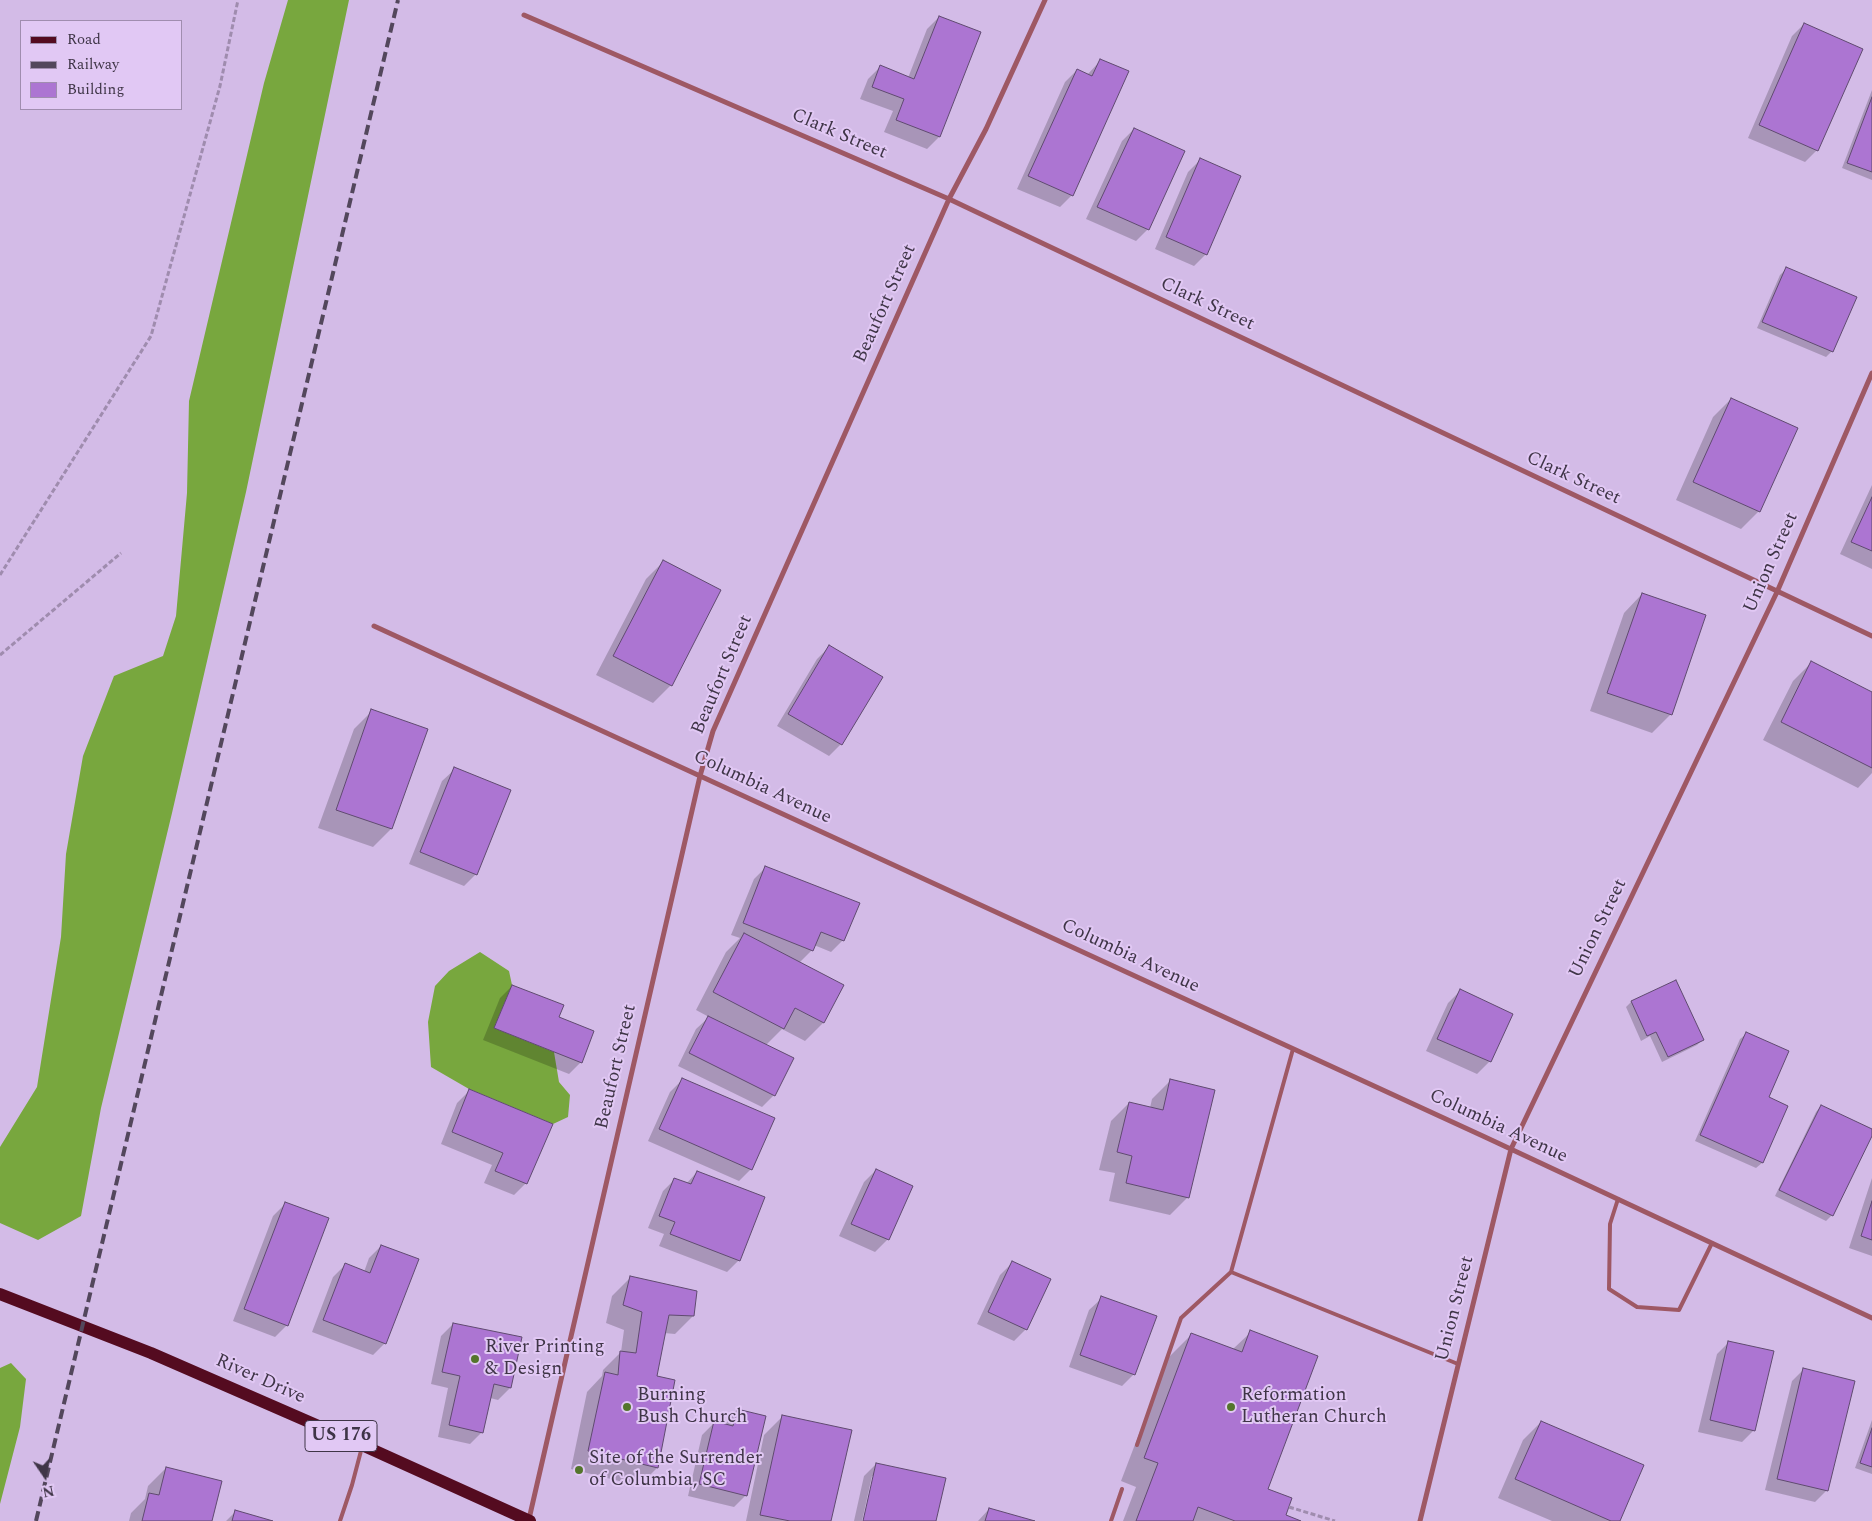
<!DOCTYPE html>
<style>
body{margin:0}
#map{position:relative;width:1872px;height:1521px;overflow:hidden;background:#d3bbe7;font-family:Spectral,serif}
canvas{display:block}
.legend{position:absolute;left:20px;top:20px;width:162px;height:90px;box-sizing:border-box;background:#e1c8f4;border:1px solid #a08daf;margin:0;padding:6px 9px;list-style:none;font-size:15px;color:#3f3547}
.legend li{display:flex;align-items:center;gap:10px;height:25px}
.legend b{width:25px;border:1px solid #a08daf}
.north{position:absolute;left:20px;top:1451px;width:50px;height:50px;-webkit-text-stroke:4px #e1c8f4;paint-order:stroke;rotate:168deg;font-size:14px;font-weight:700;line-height:20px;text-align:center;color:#3f3547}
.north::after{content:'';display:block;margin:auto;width:18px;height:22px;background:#3f3547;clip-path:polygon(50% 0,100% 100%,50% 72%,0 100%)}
</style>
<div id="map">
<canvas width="1872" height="1521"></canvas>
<ul class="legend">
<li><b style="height:6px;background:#540b20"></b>Road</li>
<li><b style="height:6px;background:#53475c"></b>Railway</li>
<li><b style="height:14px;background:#ac75d2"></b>Building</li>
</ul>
<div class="north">N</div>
</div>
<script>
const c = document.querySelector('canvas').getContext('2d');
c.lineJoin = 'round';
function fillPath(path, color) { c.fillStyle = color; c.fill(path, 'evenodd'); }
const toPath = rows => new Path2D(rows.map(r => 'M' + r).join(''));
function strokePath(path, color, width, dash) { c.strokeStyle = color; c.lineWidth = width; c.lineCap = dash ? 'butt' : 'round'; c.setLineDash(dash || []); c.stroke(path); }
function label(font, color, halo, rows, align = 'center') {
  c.font = font + ' Spectral,serif'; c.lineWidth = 4; c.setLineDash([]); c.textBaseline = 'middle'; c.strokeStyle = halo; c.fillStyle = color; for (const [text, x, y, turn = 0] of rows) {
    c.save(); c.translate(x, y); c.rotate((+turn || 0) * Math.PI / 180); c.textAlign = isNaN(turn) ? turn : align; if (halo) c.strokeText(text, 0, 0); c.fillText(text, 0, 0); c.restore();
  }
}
fillPath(toPath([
 [288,0,349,0,246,492,172,813,101,1108,81,1216,38,1240,0,1223,0,1147,37,1087,61,937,66,854,83,756,114,676,163,656,176,616,187,493,189,401,264,83],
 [480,952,509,971,512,985,494,1028,554,1052,559,1082,570,1095,568,1117,553,1124,469,1089,431,1067,428,1022,435,986,449,971],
 [11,1363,26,1379,20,1427,0,1504,0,1368]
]), '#78a73e');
fillPath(toPath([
 [939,17,939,137,927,149,884,132,893,111,860,99,868,79,880,67,908,78,927,29],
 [1804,24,1817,150,1805,162,1748,138,1792,36],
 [1101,60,1072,195,1060,207,1017,189,1065,82,1077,70,1087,75],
 [1872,90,1872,180,1842,168],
 [1134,129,1148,229,1136,241,1086,219,1122,141],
 [1200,160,1206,254,1194,266,1155,249,1188,172],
 [1786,269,1832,351,1826,357,1757,328,1780,275],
 [1731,399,1759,511,1741,529,1676,500,1713,417],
 [1872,485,1872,569,1840,554],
 [664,561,671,685,653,703,596,675,646,579],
 [1642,594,1705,616,1670,715,1652,733,1590,711,1624,613],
 [829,647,881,677,841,744,829,756,777,726,817,659],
 [1811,663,1872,693,1872,773,1858,788,1763,740,1793,681],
 [372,711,426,730,391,829,373,847,318,828,354,729],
 [455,769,476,874,464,886,409,864,442,781],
 [766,867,843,940,831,952,814,945,812,950,799,963,843,985,823,1023,805,1041,782,1029,766,1045,774,1095,762,1107,678,1066,696,1029,709,1017,696,1010,726,952,740,938,731,935,754,879],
 [1675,981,1702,1040,1697,1045,1662,1062,1650,1036,1641,1041,1626,1007,1631,1002],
 [512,986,557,1018,581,1062,569,1074,483,1040,500,998],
 [1460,991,1511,1014,1489,1062,1477,1074,1426,1051,1448,1003],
 [1746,1034,1767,1098,1786,1107,1762,1163,1756,1168,1695,1141,1740,1039],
 [682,1080,751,1169,739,1181,648,1141,670,1092],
 [1170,1081,1188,1197,1170,1215,1109,1201,1115,1173,1099,1170,1111,1121,1129,1103,1150,1108,1152,1099],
 [469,1091,526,1183,514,1195,484,1183,492,1165,441,1144,457,1103],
 [1821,1106,1872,1130,1832,1215,1826,1221,1775,1196,1816,1112],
 [876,1170,912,1186,887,1240,875,1252,839,1236,864,1182],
 [697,1172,739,1260,727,1272,659,1246,664,1234,648,1228,663,1191,675,1179,686,1184],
 [1872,1178,1872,1256,1849,1248],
 [285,1204,287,1325,275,1337,233,1321,273,1216],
 [381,1246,385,1343,373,1355,312,1332,333,1277,345,1265,364,1272,369,1258],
 [1012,1263,1026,1329,1014,1341,977,1324,1000,1275],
 [630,1278,693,1316,675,1334,664,1333,655,1377,657,1468,639,1486,571,1469,587,1392,602,1376,603,1370,621,1352,624,1330,606,1323,612,1296],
 [1102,1298,1134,1374,1122,1386,1069,1367,1089,1310],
 [453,1324,510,1388,498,1400,490,1398,482,1432,470,1444,438,1437,448,1388,431,1384,441,1336],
 [1251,1332,1266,1490,1284,1516,1297,1521,1123,1521,1136,1487,1121,1481,1168,1358,1192,1334,1233,1349],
 [1729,1342,1754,1430,1742,1442,1698,1432,1717,1354],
 [1804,1369,1827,1490,1815,1502,1765,1490,1792,1381],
 [737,1410,746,1495,734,1507,688,1496,702,1435,714,1423,724,1425],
 [783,1416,830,1521,746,1521,764,1435],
 [1872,1420,1872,1474,1855,1468],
 [1541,1422,1618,1521,1552,1521,1498,1498,1523,1440],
 [876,1464,935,1521,864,1521,874,1476,872,1476,862,1521,854,1521,864,1476],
 [166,1468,211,1521,129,1521,131,1513,145,1499,148,1486],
 [989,1509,1030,1521,978,1521],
 [235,1512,269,1521,226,1521]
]), '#0003');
const building = toPath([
 [939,16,981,32,940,137,896,120,904,99,872,87,880,65,914,79,939,16],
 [1804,23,1863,49,1818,151,1759,125,1804,23],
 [1100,59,1129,71,1073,196,1028,176,1077,69,1092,76,1100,59],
 [1872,97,1872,172,1847,163,1872,97],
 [1134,128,1185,151,1149,230,1097,207,1134,128],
 [1200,158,1241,176,1207,255,1166,237,1200,158],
 [1786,267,1857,297,1833,352,1762,322,1786,267],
 [1731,398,1798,428,1760,512,1693,482,1731,398],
 [1872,497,1872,551,1851,542,1872,497],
 [663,560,721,590,672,686,613,656,663,560],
 [1642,593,1706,615,1672,715,1607,693,1642,593],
 [829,645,883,677,842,745,788,714,829,645],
 [1811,661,1872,692,1872,768,1781,722,1811,661],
 [371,709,428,729,392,829,336,810,371,709],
 [454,767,511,790,477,875,420,852,454,767],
 [765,866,860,903,844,941,821,932,813,951,743,923,765,866],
 [744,933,844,985,824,1023,795,1008,784,1029,713,992,744,933],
 [1676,980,1704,1040,1668,1057,1656,1032,1647,1036,1631,1001,1676,980],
 [512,985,564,1005,559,1017,594,1031,582,1063,494,1028,512,985],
 [1460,989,1513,1014,1491,1062,1437,1039,1460,989],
 [708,1016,794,1058,775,1096,689,1053,708,1016],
 [1746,1032,1789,1051,1769,1097,1788,1106,1763,1163,1700,1135,1746,1032],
 [682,1078,775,1118,752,1170,659,1129,682,1078],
 [1170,1079,1215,1090,1189,1198,1126,1183,1132,1156,1117,1152,1129,1102,1163,1110,1170,1079],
 [469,1089,553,1124,527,1184,495,1171,503,1153,452,1132,469,1089],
 [1821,1105,1872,1129,1872,1136,1833,1216,1779,1190,1821,1105],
 [876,1169,913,1186,889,1240,851,1224,876,1169],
 [697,1171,765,1197,740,1261,670,1234,675,1222,659,1216,674,1178,691,1184,697,1171],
 [1872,1201,1872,1240,1861,1236,1872,1201],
 [285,1202,329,1218,288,1326,244,1309,285,1202],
 [381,1245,419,1259,386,1344,323,1320,345,1263,370,1273,381,1245],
 [1012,1261,1051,1279,1027,1330,988,1312,1012,1261],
 [630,1276,697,1291,694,1316,669,1315,657,1376,675,1380,658,1468,588,1451,605,1372,618,1375,620,1351,636,1353,642,1312,623,1305,630,1276],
 [1101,1296,1157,1316,1135,1375,1080,1355,1101,1296],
 [453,1323,522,1337,511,1388,494,1384,483,1433,449,1425,460,1376,442,1372,453,1323],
 [1250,1330,1318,1356,1268,1489,1292,1498,1286,1515,1301,1521,1235,1521,1198,1507,1193,1521,1136,1521,1158,1463,1144,1458,1191,1333,1242,1352,1250,1330],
 [1728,1341,1774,1351,1755,1431,1710,1420,1728,1341],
 [1803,1368,1855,1381,1828,1491,1777,1479,1803,1368],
 [737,1409,766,1416,747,1496,699,1484,714,1421,733,1426,737,1409],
 [782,1415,852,1430,831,1521,790,1521,760,1515,782,1415],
 [1541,1421,1644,1465,1620,1521,1611,1521,1515,1479,1541,1421],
 [1872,1428,1872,1467,1860,1463,1872,1428],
 [876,1463,946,1478,936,1521,863,1521,876,1463],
 [166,1467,222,1481,212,1521,142,1521,149,1493,159,1495,166,1467],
 [989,1508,1035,1521,985,1521,989,1508],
 [235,1510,273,1521,232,1521,235,1510]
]);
fillPath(building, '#ac75d2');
strokePath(building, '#5f4a6f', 1);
strokePath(toPath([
 [0,575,151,336,220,86,238,0],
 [0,655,121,553],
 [1289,1507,1335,1521]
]), '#9f8cae', 3, [5, 2.5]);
strokePath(toPath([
 [1293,1049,1231,1272,1458,1364],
 [1618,1199,1610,1224,1609,1289,1637,1307,1679,1310,1712,1243],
 [1137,1445,1181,1318,1231,1272],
 [340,1521,352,1485,362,1447],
 [1111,1521,1122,1489]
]), '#9e5864', 4);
strokePath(toPath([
 [524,15,949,199,1872,636],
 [374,626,1485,1137,1872,1318],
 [529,1519,700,776,713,731,949,199,986,129,1045,0],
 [1420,1521,1511,1149,1777,592,1872,373]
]), '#9e5864', 5);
strokePath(toPath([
 [0,1294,151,1353,362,1445,530,1521]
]), '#540b20', 12);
strokePath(toPath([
 [36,1521,398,0]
]), '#53475c', 4, [10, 5]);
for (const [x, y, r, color] of [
 [475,1359,5,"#54752c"],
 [627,1407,5,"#54752c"],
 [1231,1407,5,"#54752c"],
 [579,1470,5,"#54752c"]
]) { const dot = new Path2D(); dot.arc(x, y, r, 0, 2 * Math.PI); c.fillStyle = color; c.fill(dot); strokePath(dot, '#e1c8f4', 2); }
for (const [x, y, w] of [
 [341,1436,72]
]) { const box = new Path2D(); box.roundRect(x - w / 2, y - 15.5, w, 31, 4); c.fillStyle = '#e1c8f4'; c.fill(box); strokePath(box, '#3f3547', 1); }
label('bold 18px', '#3f3547', null, [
 ["US 176",341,1436]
]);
label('19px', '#3f3547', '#e1c8f4', [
 ["Clark Street",839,135,23],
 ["Beaufort Street",886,304,-66],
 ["Clark Street",1207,305,25],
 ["Clark Street",1573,479,25],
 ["Union Street",1772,563,-66],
 ["Beaufort Street",723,675,-67],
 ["Columbia Avenue",762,788,25],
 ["Union Street",1599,929,-64],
 ["Columbia Avenue",1130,957,25],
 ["Beaufort Street",617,1067,-77],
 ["Columbia Avenue",1498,1127,25],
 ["Union Street",1456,1309,-76],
 ["River Drive",260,1380,24]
]);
label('19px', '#3f3547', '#e1c8f4', [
 ["River Printing",485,1348],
 ["& Design",485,1370],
 ["Burning",637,1396],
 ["Bush Church",637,1418],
 ["Reformation",1241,1396],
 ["Lutheran Church",1241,1418],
 ["Site of the Surrender",589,1459],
 ["of Columbia, SC",589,1481]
], 'left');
</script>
